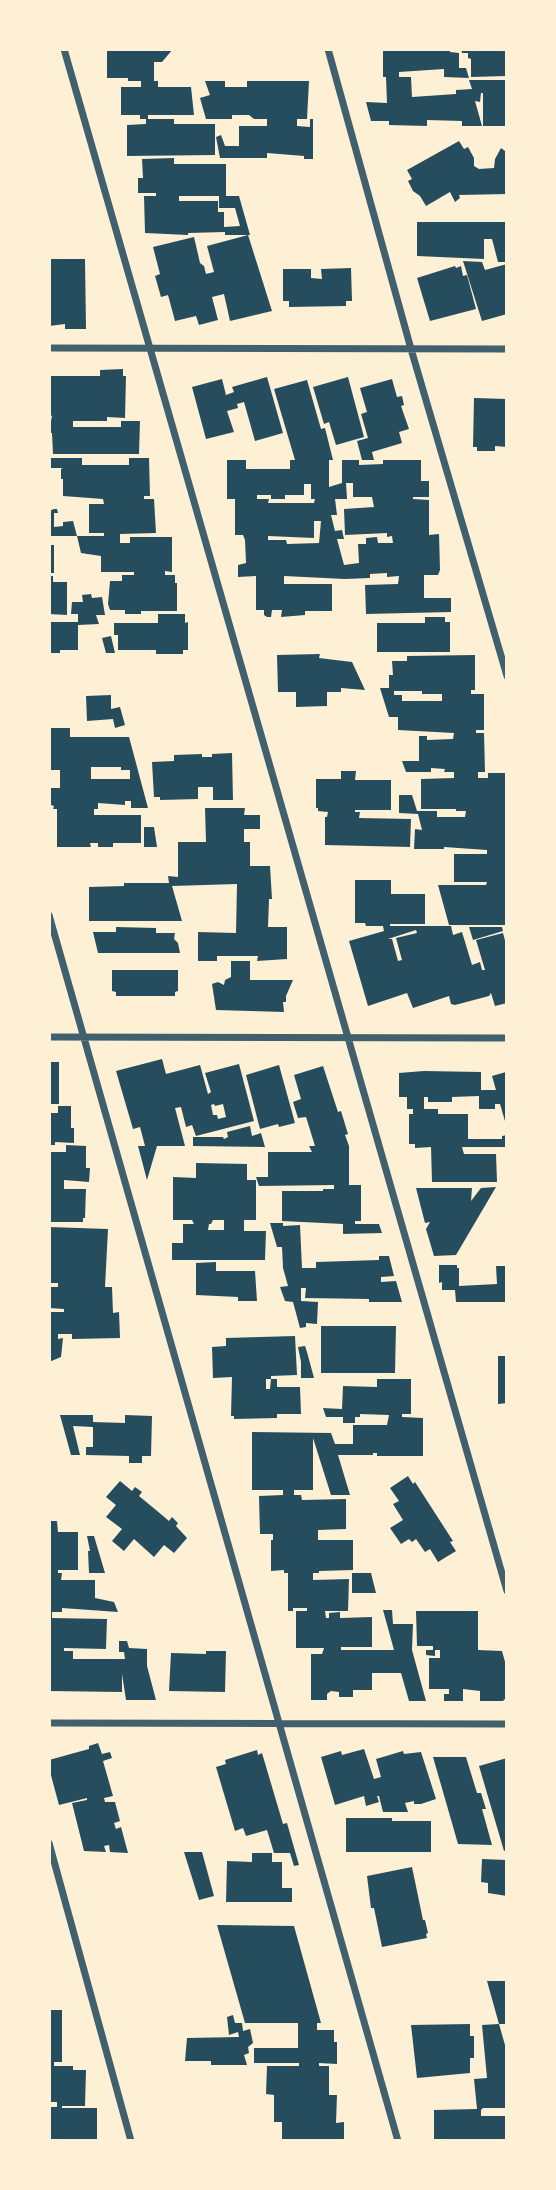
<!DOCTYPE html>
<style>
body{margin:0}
#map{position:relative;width:556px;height:2190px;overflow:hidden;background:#fdf0d5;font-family:"Times New Roman",serif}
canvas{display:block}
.frame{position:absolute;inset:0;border:51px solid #fdf0d5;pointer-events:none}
</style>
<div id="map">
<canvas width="556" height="2190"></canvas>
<div class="frame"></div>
</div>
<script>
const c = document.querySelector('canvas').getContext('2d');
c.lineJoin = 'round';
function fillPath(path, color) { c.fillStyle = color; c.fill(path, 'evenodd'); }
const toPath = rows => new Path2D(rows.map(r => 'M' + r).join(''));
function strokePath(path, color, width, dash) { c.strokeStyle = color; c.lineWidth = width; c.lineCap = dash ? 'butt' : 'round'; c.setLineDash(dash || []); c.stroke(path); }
fillPath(toPath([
 [107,49,173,49,162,62,154,62,154,81,158,81,158,87,191,87,194,115,148,115,148,119,140,119,140,115,121,115,121,87,141,87,141,81,128,81,128,78,107,78],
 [383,49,450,49,450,52,459,53,459,68,466,68,469,78,444,77,444,69,399,72,399,77,411,77,412,97,456,94,456,90,472,89,469,80,507,80,507,126,483,126,483,93,481,93,480,102,475,101,482,126,462,126,462,121,427,120,427,126,389,125,389,121,371,121,366,102,387,103,386,77,383,77],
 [461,49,507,49,507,76,471,77,471,59,468,58,468,53,462,53],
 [205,81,225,81,225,87,247,87,247,81,309,81,307,119,297,119,297,126,310,127,310,119,313,119,313,159,304,159,304,156,267,153,267,158,220,158,216,137,221,135,225,146,239,146,239,126,267,126,267,119,254,119,249,115,232,115,232,119,206,119,200,98,210,95],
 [146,119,174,119,174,124,215,124,215,155,127,156,127,125,146,124],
 [459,141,464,149,468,147,474,158,474,166,479,169,494,168,495,159,501,148,505,151,507,147,507,194,459,195,460,198,455,202,450,192,426,206,420,196,413,191,408,181,412,179,407,170],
 [174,158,174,164,226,164,226,196,239,196,250,235,225,235,225,232,188,233,188,235,145,233,144,196,156,196,156,193,138,193,138,178,143,178,142,159],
 [179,196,219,196,219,208,235,208,240,226,224,227,224,212,218,212,218,201,179,201],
 [417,222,507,222,507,262,498,262,492,239,484,239,484,259,417,256],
 [248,235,272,311,230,321,224,294,212,297,218,320,199,325,196,316,175,321,168,295,161,297,155,276,160,274,153,247,194,237,200,263,204,266,206,274,214,272,207,246],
 [49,259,85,259,86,329,65,329,65,324,49,326],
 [463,261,482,262,485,270,507,264,507,314,482,321],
 [455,266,456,268,461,266,463,276,467,275,476,309,430,321,417,278],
 [351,268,352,301,346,301,346,306,289,307,289,301,283,301,283,269,311,269,311,278,322,279,321,269],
 [123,369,123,376,126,376,125,418,107,417,107,421,73,421,73,427,121,427,121,421,140,421,139,454,53,454,52,433,49,433,49,421,51,421,52,416,50,415,50,376,100,376,100,370],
 [267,377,283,433,255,441,244,402,237,404,238,408,227,411,234,432,206,439,192,387,222,379,226,395,234,392,232,387],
 [348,377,364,437,336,445,329,422,324,424,313,387],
 [392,379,397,397,402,396,404,405,401,406,409,429,399,432,402,443,372,452,374,460,362,460,357,441,368,438,361,414,367,412,360,388],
 [307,380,321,429,325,428,333,460,329,460,329,487,342,483,342,460,359,460,359,465,383,464,383,460,421,460,421,481,429,481,429,497,413,497,413,499,429,500,429,535,439,534,440,570,438,575,424,575,424,598,451,598,451,612,366,614,365,585,398,584,399,576,387,577,387,573,370,574,370,578,345,579,284,576,284,584,332,584,332,611,305,611,305,615,281,617,282,610,272,610,271,617,267,617,264,615,264,610,256,610,256,576,238,577,238,565,246,563,245,540,243,535,235,535,235,499,227,499,227,460,246,460,246,469,290,469,290,460,295,460,274,389],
 [346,483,353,483,353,497,372,497,374,507,344,509,345,535,387,533,387,537,392,536,393,543,378,543,377,537,366,538,366,544,358,544,359,563,344,565,337,539,344,539,342,530,335,531,331,515,337,515,335,499,347,499],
 [304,484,311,484,311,499,315,499,314,503,268,503,269,499,257,499,257,495,271,495,271,499,285,499,285,495,304,495],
 [314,521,321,521,319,543,287,544,286,540,268,540,268,536,314,538],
 [474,398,507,399,507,447,495,446,495,451,477,451,477,447,473,447],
 [49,458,82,458,82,465,129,465,129,458,149,458,150,496,144,496,144,499,154,499,156,533,120,534,120,543,130,543,130,537,172,537,172,572,165,571,165,575,175,575,175,583,177,583,177,611,141,611,141,614,125,614,125,610,110,610,108,604,110,581,122,581,122,575,134,575,134,572,101,572,101,556,81,553,77,536,51,536,51,532,49,532,49,511,54,509,57,509,58,513,54,513,54,527,63,526,63,522,73,521,77,536,104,536,104,533,89,533,89,504,104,504,103,499,63,496,63,479,61,479,61,469,63,468,51,468],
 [49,545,54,545,54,573,49,573],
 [49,576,53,576,53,582,67,582,67,615,49,614],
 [91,594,92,598,102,597,105,615,96,615,99,624,78,625,78,650,60,650,60,653,51,653,49,622,78,622,78,614,71,614,72,602,83,602,82,595],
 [158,614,185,614,185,623,188,622,188,650,183,650,183,654,156,654,156,650,118,650,118,635,114,635,114,623,158,623],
 [425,617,445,617,445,622,450,622,450,652,377,652,377,623,425,623],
 [111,636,115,653,106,653,102,638],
 [320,654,319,658,352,662,365,690,341,688,341,692,327,692,327,706,296,707,296,692,278,692,277,655],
 [475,655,475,690,471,690,471,694,484,694,484,730,476,730,476,733,484,733,485,772,478,772,478,778,488,778,488,773,507,773,505,925,449,925,438,885,486,885,487,882,454,882,454,854,487,854,487,850,444,847,444,849,414,849,415,829,422,830,418,814,399,813,399,795,412,795,417,811,437,811,437,817,465,817,466,811,456,811,456,809,421,809,421,779,454,778,454,772,444,772,445,769,431,768,431,772,406,772,402,761,419,761,419,736,427,736,427,740,453,739,454,733,398,730,398,717,389,717,380,688,389,688,389,675,393,675,392,661,407,661,407,656],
 [394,691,422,691,422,694,442,694,442,701,402,701,402,695,394,695],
 [111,695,111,709,120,707,125,725,115,728,113,719,87,721,86,696],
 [49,728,70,728,70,737,129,737,148,808,131,808,131,801,125,801,125,805,98,803,98,809,94,809,94,815,141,815,141,843,113,843,113,847,98,847,98,843,90,843,91,847,57,847,57,809,53,809,54,806,51,805,51,788,60,788,60,770,49,770],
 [91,767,121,767,121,770,130,770,130,779,91,779],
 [232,753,233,800,213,800,213,787,198,787,198,799,160,800,160,797,154,797,152,762,174,761,174,755,202,754,202,757,212,757,212,754],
 [341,771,356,771,355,780,391,780,391,810,355,810,355,812,360,812,359,818,411,819,410,847,325,845,325,817,327,817,328,812,318,811,318,808,316,808,316,779,341,779],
 [205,808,245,808,244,815,260,815,260,829,244,829,244,842,250,842,250,866,270,866,272,899,269,899,268,927,287,927,287,959,257,961,258,956,217,956,217,961,198,961,198,932,236,933,237,884,172,886,182,921,89,921,89,887,124,886,124,883,169,883,168,876,178,877,178,842,206,842],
 [144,827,154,827,157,847,144,847],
 [355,880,391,880,391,894,425,894,425,924,390,924,390,926,451,926,453,935,462,932,472,965,480,962,482,970,485,970,476,940,503,933,507,948,507,1003,495,1006,491,993,489,996,455,1005,451,1004,449,996,413,1008,407,993,368,1006,349,941,384,931,383,926,366,926,365,923,355,923],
 [416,930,417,933,396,938,402,960,398,961,392,939,388,939],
 [116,927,156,928,156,933,175,933,174,939,178,943,180,953,98,953,93,932,116,932],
 [469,927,502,927,503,931,473,940],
 [231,961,250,961,250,980,293,980,286,996,286,1002,283,1002,284,1012,216,1010,212,984,218,982,224,985,225,980,231,977],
 [112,970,178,970,178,991,175,992,175,996,116,996,116,992,112,991],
 [162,1059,166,1074,200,1065,208,1094,211,1092,205,1073,239,1064,254,1121,196,1136,192,1125,186,1127,181,1107,175,1108,185,1146,157,1146,147,1180,138,1146,145,1146,140,1127,133,1129,116,1071],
 [214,1104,215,1106,223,1104,226,1117,218,1119,217,1115,213,1115,211,1105],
 [49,1062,59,1062,59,1104,49,1104],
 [279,1065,295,1123,279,1127,278,1124,260,1129,246,1075],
 [323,1066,338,1112,341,1111,348,1134,345,1135,349,1146,349,1185,361,1185,361,1221,355,1221,355,1224,379,1224,382,1233,343,1234,343,1224,282,1221,282,1191,323,1191,323,1189,334,1189,334,1185,259,1186,256,1177,268,1177,268,1152,312,1152,309,1146,315,1146,306,1117,298,1118,293,1102,301,1099,294,1075],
 [424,1071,481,1072,481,1090,496,1090,492,1076,506,1072,507,1128,500,1104,495,1104,495,1109,479,1109,479,1096,452,1097,452,1102,428,1102,428,1097,424,1097,424,1109,438,1109,438,1114,468,1114,468,1139,502,1139,502,1136,507,1135,507,1147,462,1147,464,1154,496,1154,497,1182,432,1182,431,1147,415,1148,415,1144,409,1144,409,1114,413,1114,413,1109,407,1109,407,1097,399,1097,399,1073],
 [58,1106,71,1106,71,1128,74,1128,74,1143,55,1142,55,1145,49,1145,49,1113,58,1113],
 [250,1126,252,1136,261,1133,265,1147,193,1146,193,1137,223,1137,224,1139,228,1137,227,1132],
 [66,1145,86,1146,86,1168,90,1168,89,1182,64,1180,64,1189,86,1189,85,1218,83,1218,83,1222,51,1222,49,1219,49,1152,66,1152],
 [196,1163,247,1164,247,1180,256,1180,256,1220,244,1220,244,1231,266,1231,265,1260,172,1260,172,1243,183,1243,183,1224,194,1224,192,1220,173,1220,173,1177,196,1178],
 [213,1220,224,1220,224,1230,208,1230,209,1224,211,1224],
 [496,1187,456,1255,434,1256,426,1229,430,1222,425,1223,416,1188,472,1188,471,1201,481,1188],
 [270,1223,283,1223,283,1226,300,1225,302,1268,316,1268,316,1262,379,1260,379,1256,389,1256,394,1276,381,1277,381,1282,396,1281,402,1302,369,1302,369,1299,305,1298,306,1288,301,1288,301,1301,318,1302,317,1324,306,1323,306,1327,300,1328,293,1302,285,1301,280,1287,288,1286,283,1268,282,1247,277,1247],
 [49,1227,108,1229,105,1287,112,1287,113,1313,119,1312,120,1338,72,1339,72,1334,58,1334,58,1339,63,1338,61,1357,49,1362,49,1312,64,1312,64,1309,49,1308,49,1287,58,1287,58,1283,49,1283],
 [216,1262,216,1271,255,1271,257,1301,238,1301,238,1297,196,1295,196,1263],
 [439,1265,457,1265,457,1268,459,1268,459,1286,497,1284,496,1266,507,1266,507,1302,456,1302,455,1290,442,1290,442,1282,439,1283],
 [321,1326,396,1326,395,1373,321,1373],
 [295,1336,297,1375,271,1376,271,1379,266,1379,266,1389,270,1389,271,1379,277,1379,277,1387,300,1387,301,1414,277,1414,277,1418,234,1419,234,1416,231,1416,232,1377,213,1378,212,1347,226,1346,226,1338],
 [305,1346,307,1352,314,1378,301,1378,301,1362,298,1347],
 [498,1356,507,1356,507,1403,498,1404],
 [377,1379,411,1379,411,1414,402,1414,402,1417,423,1418,423,1456,377,1456,377,1453,373,1453,373,1455,338,1455,350,1495,331,1495,313,1438,313,1490,294,1490,294,1495,301,1495,302,1500,346,1499,346,1529,318,1530,318,1540,353,1540,353,1570,319,1571,319,1573,313,1573,313,1580,349,1579,348,1611,325,1611,326,1618,329,1618,329,1613,340,1612,340,1618,372,1617,372,1647,341,1647,341,1650,394,1650,383,1610,392,1610,393,1624,413,1624,412,1650,426,1701,409,1701,401,1673,372,1673,372,1690,353,1690,353,1697,339,1697,339,1692,331,1691,327,1694,327,1700,311,1700,311,1654,322,1654,324,1648,296,1648,296,1611,307,1611,307,1608,293,1608,293,1611,288,1611,288,1573,284,1573,284,1570,271,1571,271,1540,273,1540,273,1534,260,1534,259,1496,283,1495,283,1490,252,1490,252,1432,331,1433,335,1444,353,1444,353,1425,387,1425,389,1415,360,1414,360,1417,355,1417,355,1423,343,1423,343,1417,326,1417,323,1408,342,1409,343,1386,377,1387],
 [60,1415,93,1415,93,1422,125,1423,125,1415,152,1416,151,1456,142,1456,142,1463,129,1463,129,1456,86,1455,86,1447,93,1447,93,1427,73,1426,80,1455,71,1455],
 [408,1476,413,1484,415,1482,453,1541,450,1542,456,1551,438,1562,430,1549,425,1552,416,1539,412,1542,409,1539,401,1544,390,1528,403,1520,393,1504,399,1501,390,1488],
 [120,1481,132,1491,135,1487,142,1492,139,1496,162,1515,169,1521,172,1517,178,1523,176,1526,187,1538,174,1553,164,1545,154,1557,134,1539,124,1551,112,1541,122,1529,106,1517,116,1505,106,1497],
 [49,1521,57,1521,58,1532,78,1532,78,1570,58,1570,58,1573,62,1573,61,1580,95,1580,95,1598,114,1602,118,1612,62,1608,62,1612,52,1612,52,1618,107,1619,106,1649,64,1648,64,1651,73,1651,73,1659,125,1659,124,1652,119,1652,119,1641,127,1641,129,1648,147,1649,147,1666,156,1700,126,1700,122,1674,122,1692,49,1691],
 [87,1536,94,1536,105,1573,89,1573,88,1551,90,1551],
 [352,1573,371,1573,376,1593,352,1593],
 [416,1611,478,1611,478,1650,502,1651,507,1669,507,1697,503,1701,480,1701,480,1691,463,1689,463,1701,444,1701,444,1694,449,1694,449,1689,429,1689,429,1658,440,1658,440,1650,435,1650,435,1656,426,1655,426,1650,433,1650,433,1646,417,1646],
 [206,1651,226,1651,225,1692,169,1691,171,1653,206,1654],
 [98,1743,102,1754,110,1752,112,1758,103,1761,113,1796,104,1798,105,1802,115,1802,120,1821,114,1823,116,1829,121,1827,128,1853,110,1852,109,1845,104,1846,106,1852,84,1851,72,1803,87,1800,87,1798,59,1805,49,1768,49,1760,89,1749,89,1746],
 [364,1749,374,1779,381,1777,376,1759,403,1751,404,1754,421,1752,436,1799,421,1804,414,1804,414,1801,405,1803,408,1812,383,1812,379,1796,377,1796,379,1802,366,1806,364,1796,335,1805,321,1757,341,1751,342,1755],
 [257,1750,258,1755,262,1753,283,1824,287,1823,299,1865,294,1866,290,1853,274,1853,267,1830,246,1836,243,1828,235,1831,216,1767,226,1764,225,1760],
 [433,1757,466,1757,477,1793,481,1793,486,1809,482,1809,492,1845,458,1844],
 [507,1758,507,1850,504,1851,479,1766],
 [346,1818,392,1818,392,1821,431,1821,431,1852,346,1852],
 [184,1852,202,1852,214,1896,199,1900],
 [252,1853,272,1853,272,1862,282,1862,282,1888,292,1888,292,1902,226,1902,227,1861,252,1862],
 [482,1859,507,1860,507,1896,488,1893,488,1883,481,1882],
 [412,1867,423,1920,425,1920,428,1933,426,1934,427,1938,382,1947,374,1908,371,1908,367,1876],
 [217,1925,294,1926,321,2023,317,2023,317,2030,334,2030,334,2042,337,2042,337,2064,319,2063,319,2066,329,2066,329,2095,337,2095,336,2123,344,2122,344,2141,282,2141,282,2122,274,2122,274,2095,266,2094,267,2066,299,2066,299,2063,254,2063,254,2048,298,2048,298,2023,245,2023],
 [487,1981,507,1981,507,2024,499,2024],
 [49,2010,62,2010,62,2062,54,2062,54,2066,73,2066,73,2070,86,2070,85,2106,62,2106,62,2108,97,2108,97,2141,49,2141,49,2107,57,2107,57,2102,49,2102],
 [233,2015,235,2023,242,2023,243,2031,250,2029,253,2043,248,2047,249,2053,244,2055,247,2065,211,2065,211,2061,185,2061,187,2038,239,2037,238,2032,229,2035,227,2017],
 [470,2024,470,2036,474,2036,474,2058,470,2058,470,2073,417,2078,411,2025],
 [499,2024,507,2052,507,2108,483,2108,481,2110,481,2116,507,2116,507,2141,434,2141,434,2110,477,2109,474,2079,487,2078,482,2025]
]), '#264d5e');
strokePath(toPath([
 [64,49,507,1591],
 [328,49,411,349,507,676],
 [49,348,507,349],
 [49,915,398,2141],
 [49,1037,507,1038],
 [49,1723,507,1724],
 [49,1843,131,2141]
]), '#3f606c', 7);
</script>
